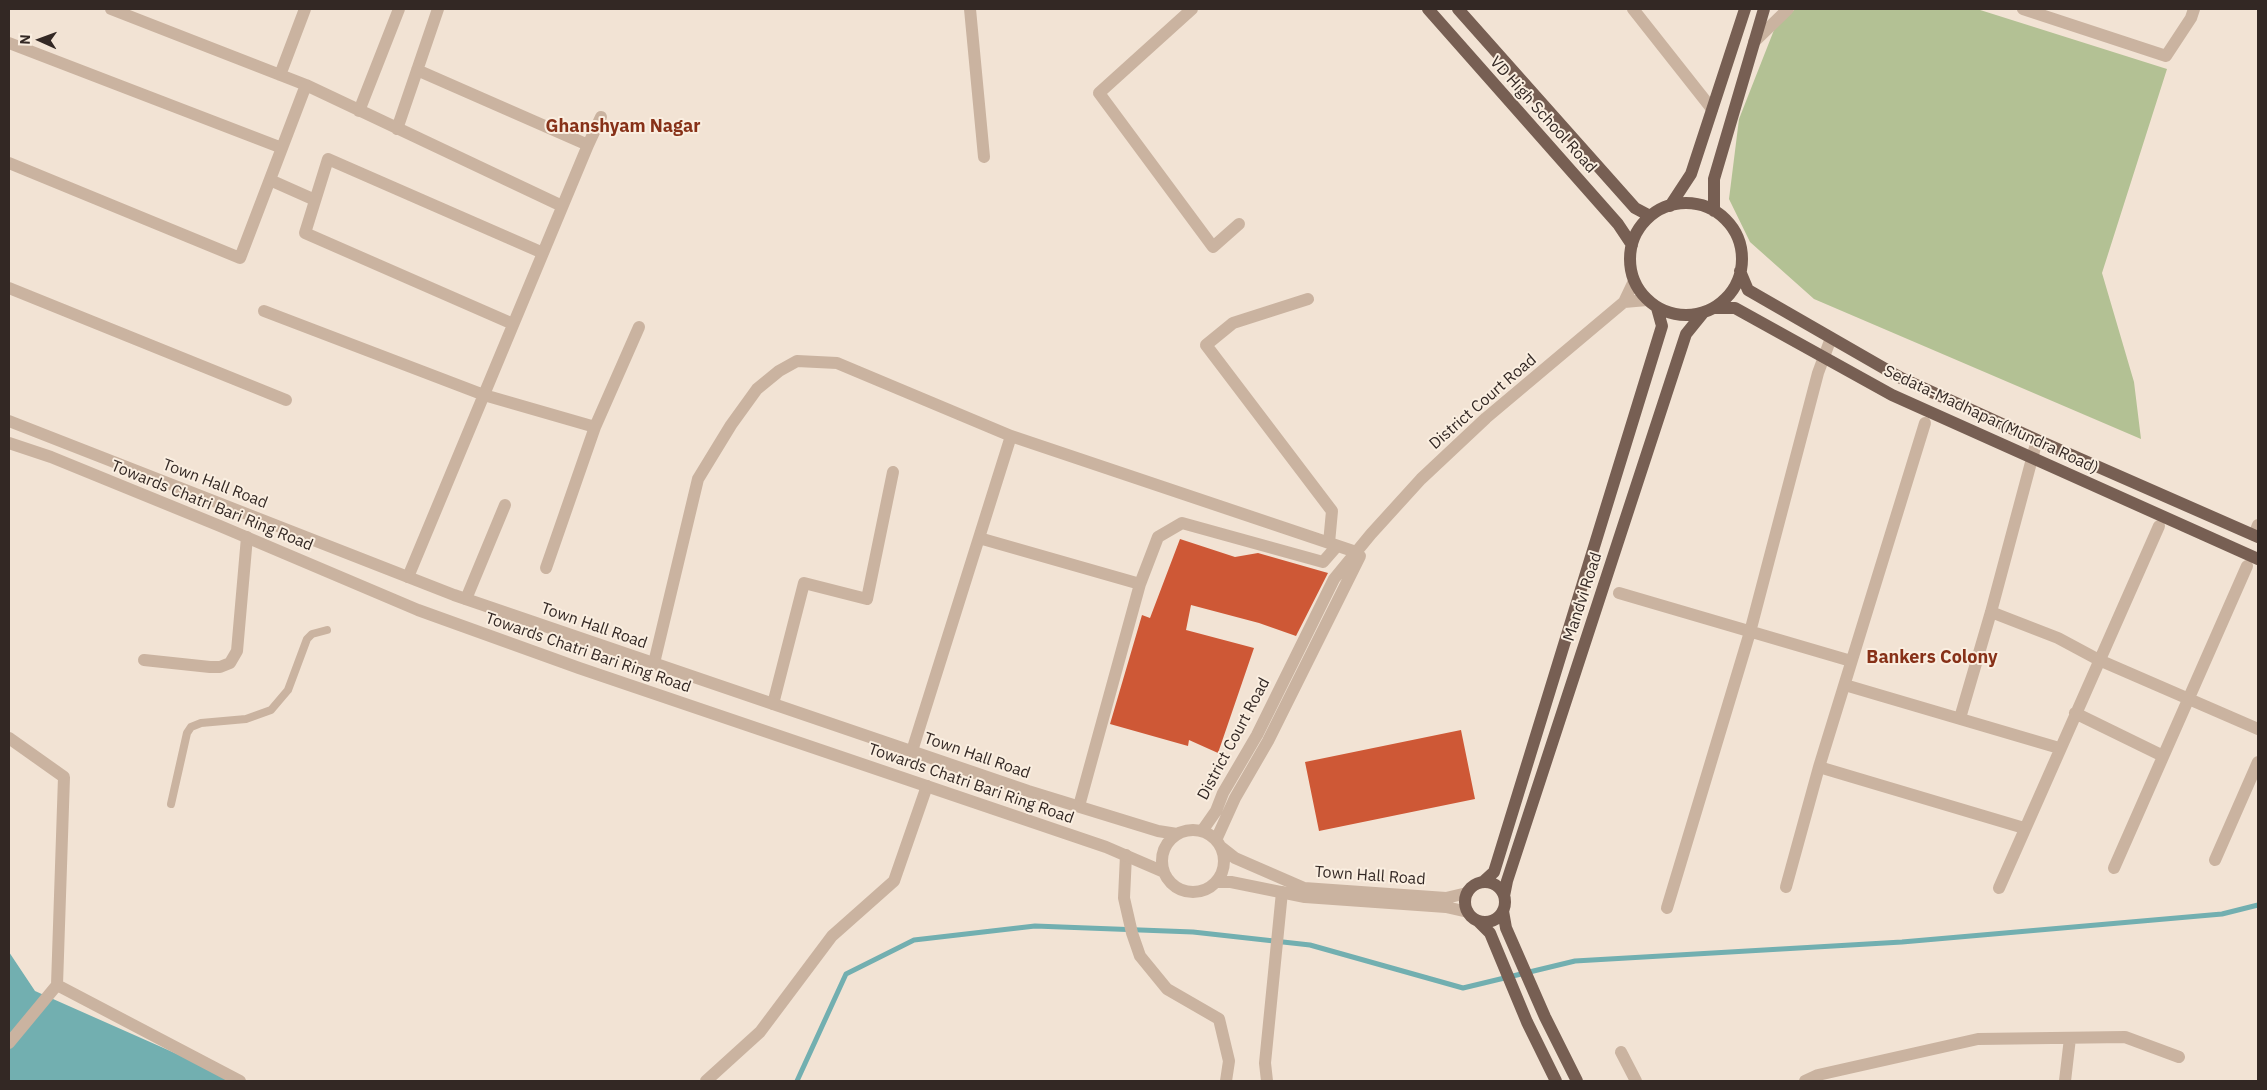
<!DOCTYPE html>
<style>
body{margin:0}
#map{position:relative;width:2267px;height:1090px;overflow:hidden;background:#f2e3d4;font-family:"IBM Plex Sans",sans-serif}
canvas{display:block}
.frame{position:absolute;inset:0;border:10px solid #332824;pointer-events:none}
.north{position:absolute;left:15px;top:15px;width:50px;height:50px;-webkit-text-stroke:4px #faeee0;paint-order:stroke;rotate:272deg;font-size:14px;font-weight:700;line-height:20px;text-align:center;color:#332824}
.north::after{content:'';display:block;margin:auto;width:18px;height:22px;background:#332824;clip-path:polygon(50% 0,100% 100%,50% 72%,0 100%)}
</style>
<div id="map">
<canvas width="2267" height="1090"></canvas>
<div class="frame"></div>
<div class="north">N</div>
</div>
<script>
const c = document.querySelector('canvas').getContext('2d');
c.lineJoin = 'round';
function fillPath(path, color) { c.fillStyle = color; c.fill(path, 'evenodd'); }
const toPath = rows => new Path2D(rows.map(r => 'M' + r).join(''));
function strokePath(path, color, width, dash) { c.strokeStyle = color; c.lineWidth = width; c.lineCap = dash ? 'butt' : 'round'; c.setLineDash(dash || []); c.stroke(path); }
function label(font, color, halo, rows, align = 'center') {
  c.font = font + ' "IBM Plex Sans",sans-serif'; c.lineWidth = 4; c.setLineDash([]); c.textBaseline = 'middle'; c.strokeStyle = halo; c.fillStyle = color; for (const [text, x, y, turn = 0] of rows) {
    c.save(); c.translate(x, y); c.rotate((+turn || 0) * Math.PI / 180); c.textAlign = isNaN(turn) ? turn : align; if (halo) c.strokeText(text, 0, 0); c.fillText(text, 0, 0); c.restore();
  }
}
fillPath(toPath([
 [1795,9,1977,9,2167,69,2102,273,2134,382,2141,439,1814,299,1750,242,1729,199,1739,119,1774,30]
]), '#b3c194');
fillPath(toPath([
 [9,952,35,991,238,1081,9,1081]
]), '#72afb0');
strokePath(toPath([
 [797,1081,846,974,914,940,1035,926,1193,932,1310,945,1463,988,1575,961,1902,942,2222,914,2258,905]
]), '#72afb0', 5);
fillPath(toPath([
 [1180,539,1235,557,1258,553,1328,573,1296,636,1259,623,1191,605,1186,630,1254,648,1218,753,1189,740,1188,746,1110,724,1142,615,1150,618],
 [1461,730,1475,799,1319,831,1305,762]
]), '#ce5836');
strokePath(toPath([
 [171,804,187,733,191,727,201,723,246,719,271,710,288,690,307,639,312,634,327,630]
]), '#cab3a0', 8);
strokePath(toPath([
 [111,9,306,85,562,206],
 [970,9,984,157],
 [1192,9,1099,93,1213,247,1239,224],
 [1633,9,1712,109],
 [2023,9,2166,56,2191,18,2194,9],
 [1754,42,1788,9],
 [9,43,282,148],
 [417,70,588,145],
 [280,75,305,9],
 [359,111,399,9],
 [397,129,438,9],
 [9,163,240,258,306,85],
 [270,180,315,200],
 [9,288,286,400],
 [1308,299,1233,323,1206,345,1332,511,1329,543],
 [264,311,484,395,595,427],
 [513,324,305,233,328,159,543,253],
 [2254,535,2258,525],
 [979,538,1140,584],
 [546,568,595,427,639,327],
 [408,577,588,145,601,117],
 [1619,593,1851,661],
 [466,599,505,505],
 [1991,612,2058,638,2099,660,2258,729],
 [144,660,210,667,220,667,230,663,237,651,247,537],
 [654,663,698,479,731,425,757,389,779,371,797,361,837,363,1011,436,1356,552],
 [1845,685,2059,748],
 [773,704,804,583,867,599,893,472],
 [2075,713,2163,756],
 [1960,718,1991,612,2037,440],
 [9,738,64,777,57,985],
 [912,751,1011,436],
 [1819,767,2024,828],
 [1079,806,1140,584,1158,537,1182,523,1323,562,1337,546],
 [1126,855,1124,898,1132,933,1140,956,1167,989,1219,1019,1229,1061,1226,1081],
 [2215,860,2258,762],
 [2114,868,2247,566],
 [1786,887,1819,767,1925,423],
 [1999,888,2159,526],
 [1667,908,1750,632,1818,373,1831,338],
 [9,1043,57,985,240,1081],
 [1621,1052,1636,1081],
 [706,1081,760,1032,832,936,894,881,927,786],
 [1267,1081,1265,1063,1282,892],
 [1805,1081,1818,1075,1978,1039,2125,1037,2179,1057],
 [2065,1081,2070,1038]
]), '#cab3a0', 12);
strokePath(toPath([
 [1624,302,1647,300],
 [9,421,454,595,1028,791,1158,831,1177,834],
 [9,443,51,457,220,526,418,610,579,668,1106,847,1164,872],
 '1162 861a31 31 0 1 1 62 0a31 31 0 1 1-62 0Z',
 [1202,831,1216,811,1223,793,1257,735,1334,579,1371,534,1421,479,1486,418,1624,302,1634,281],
 [1216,840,1235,798,1268,741,1360,556],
 [1221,847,1235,858,1304,888,1446,898,1467,893],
 [1216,882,1231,882,1305,897,1446,907,1468,912]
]), '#cab3a0', 12);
strokePath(toPath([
 [1428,9,1618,224,1632,245],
 [1458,9,1635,208,1650,216],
 '1630 259a56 56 0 1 1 112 0a56 56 0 1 1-112 0Z',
 [1670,206,1691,174,1745,9],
 [1714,211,1714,179,1764,9],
 [1740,271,1748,290,1901,378,2037,440,2258,537],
 [1714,308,1735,308,1892,395,2258,559],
 [1483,882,1494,872,1662,326,1657,308],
 '1465 902a20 20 0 1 1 40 0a20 20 0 1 1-40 0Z',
 [1504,896,1507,881,1686,334,1703,313],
 [1503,911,1506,928,1545,1017,1577,1081],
 [1478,921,1490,933,1527,1022,1556,1081]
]), '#775f53', 12);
label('16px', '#332824', '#faeee0', [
 ["VD High School Road",1543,115,48],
 ["District Court Road",1483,402,-41],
 ["Sedata-Madhapar(Mundra Road)",1991,420,25],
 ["Town Hall Road",215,484,21],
 ["Towards Chatri Bari Ring Road",212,506,22],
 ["Mandvi Road",1583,597,-72],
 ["Town Hall Road",594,626,19],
 ["Towards Chatri Bari Ring Road",588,653,19],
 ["District Court Road",1234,739,-62],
 ["Town Hall Road",977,756,19],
 ["Towards Chatri Bari Ring Road",971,784,19],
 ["Town Hall Road",1370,876,4]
]);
label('bold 18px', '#873118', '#faeee0', [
 ["Ghanshyam Nagar",623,127],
 ["Bankers Colony",1932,658]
]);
</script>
